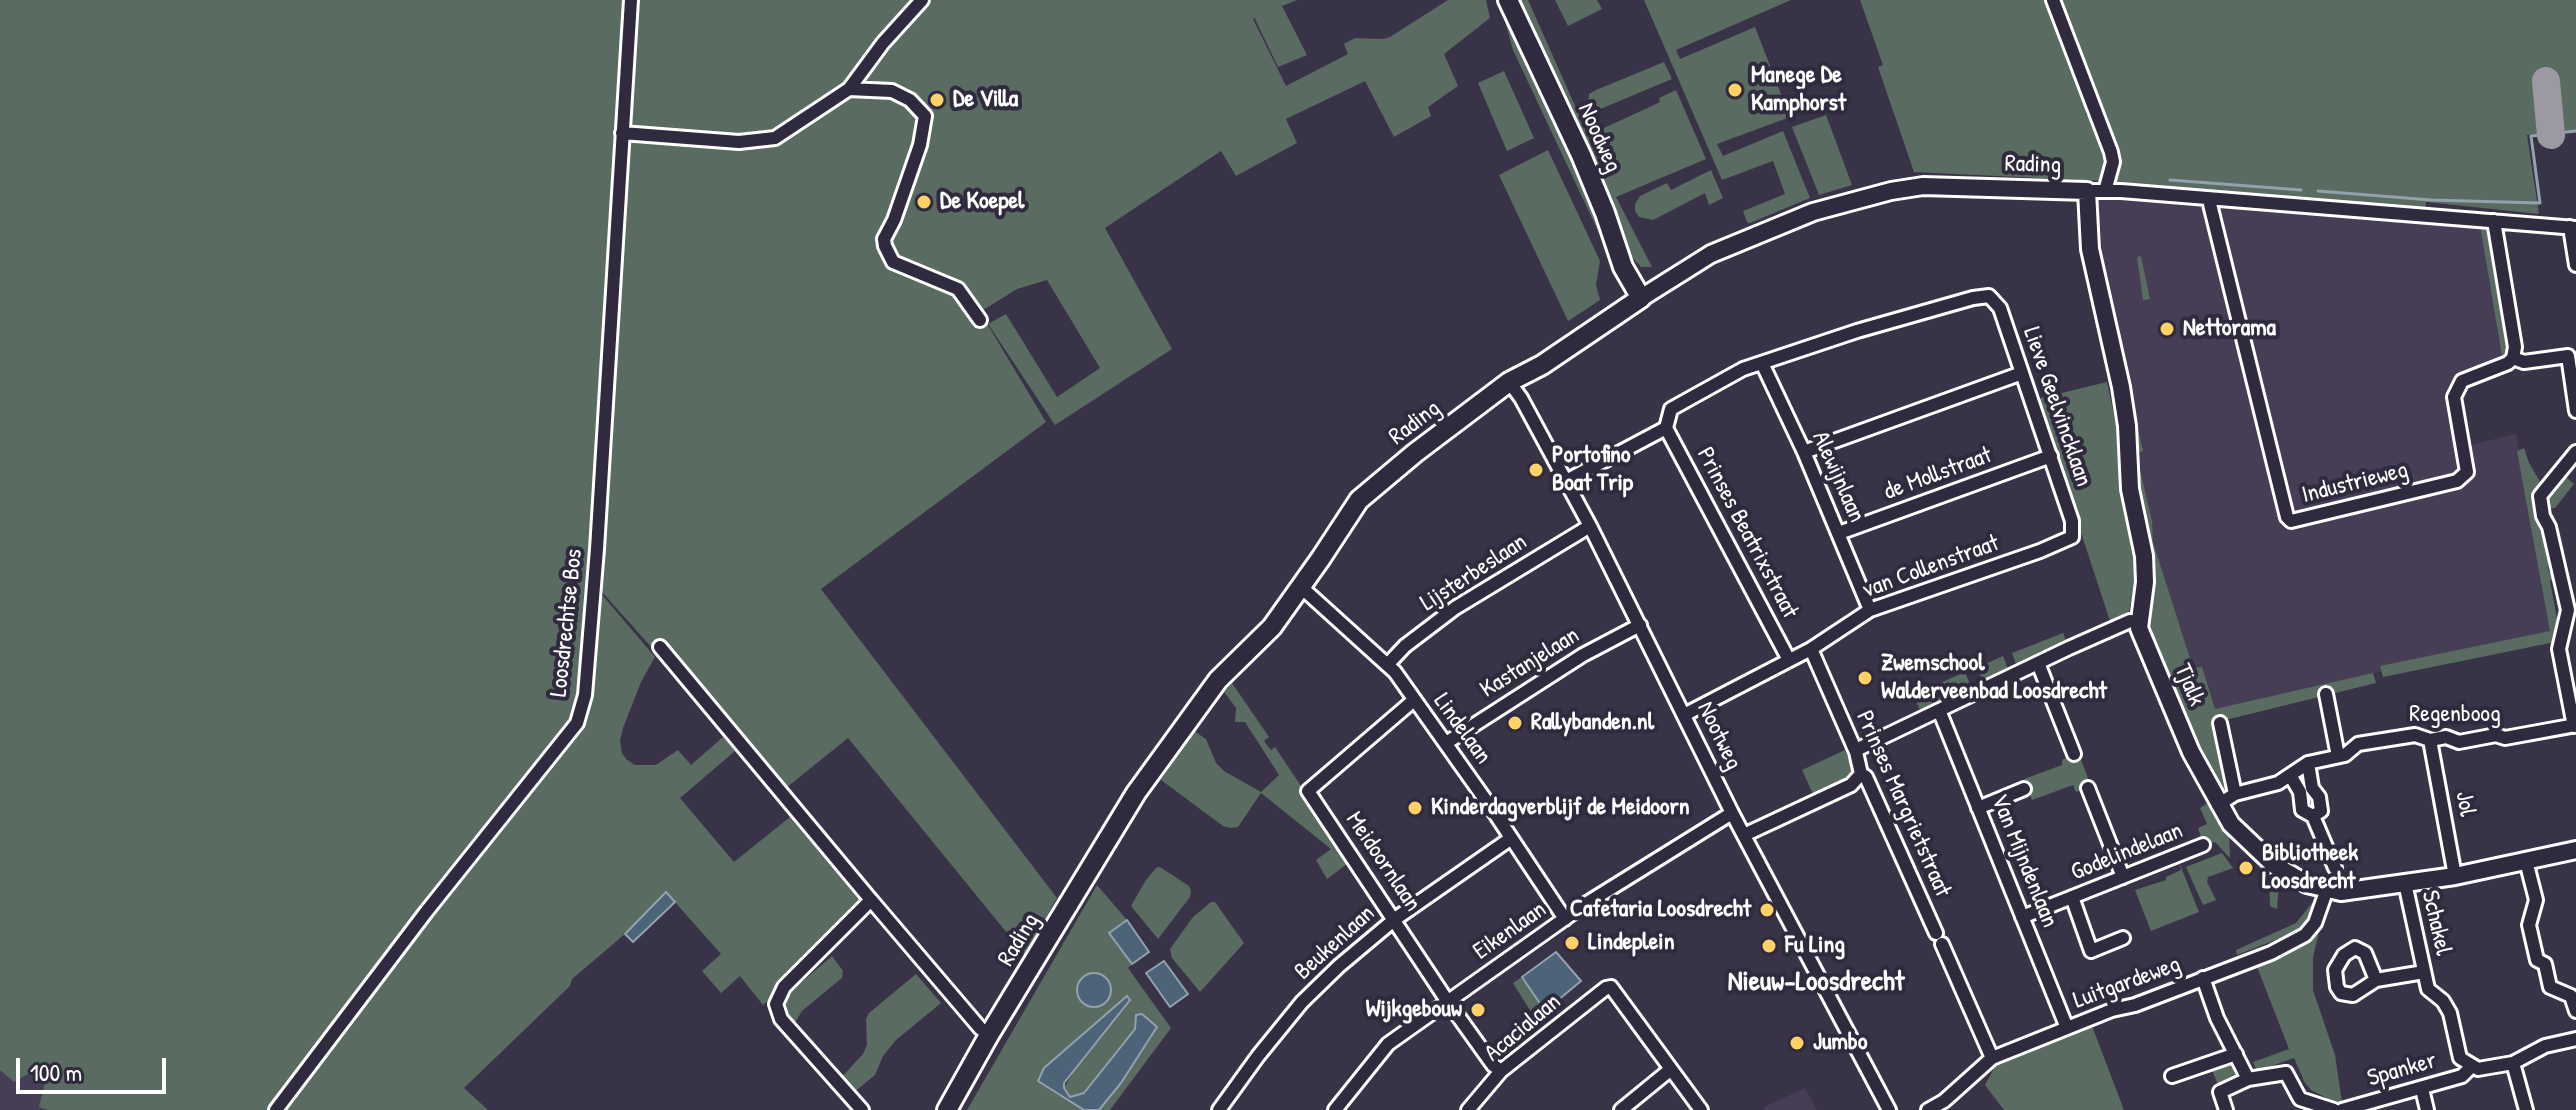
<!DOCTYPE html>
<style>
body{margin:0}
#map{position:relative;width:2576px;height:1110px;overflow:hidden;background:#393348;font-family:"Patrick Hand",sans-serif}
canvas{display:block}
.scale{position:absolute;left:16px;top:1058px;width:150px;height:36px;box-sizing:border-box;border:4px solid #fff;border-top:0;padding-left:10px;font-size:24px;line-height:28px;white-space:nowrap;color:#fff;-webkit-text-stroke:6px #2f2a3d;paint-order:stroke}
</style>
<div id="map">
<canvas width="2576" height="1110"></canvas>
<div class="scale">100 m</div>
</div>
<script>
const c = document.querySelector('canvas').getContext('2d');
c.lineJoin = 'round';
function fillPath(path, color) { c.fillStyle = color; c.fill(path, 'evenodd'); }
const toPath = rows => new Path2D(rows.map(r => 'M' + r).join(''));
function strokePath(path, color, width, dash) { c.strokeStyle = color; c.lineWidth = width; c.lineCap = dash ? 'butt' : 'round'; c.setLineDash(dash || []); c.stroke(path); }
function label(font, color, halo, rows, align = 'center') {
  c.font = font + ' "Patrick Hand",sans-serif'; c.lineWidth = 8; c.setLineDash([]); c.textBaseline = 'middle'; c.strokeStyle = halo; c.fillStyle = color; for (const [text, x, y, turn = 0] of rows) {
    c.save(); c.translate(x, y); c.rotate((+turn || 0) * Math.PI / 180); c.textAlign = isNaN(turn) ? turn : align; if (halo) c.strokeText(text, 0, 0); c.fillText(text, 0, 0); c.restore();
  }
}
fillPath(toPath([
 [2091,198,2483,228,2505,353,2451,388,2466,446,2516,434,2555,631,2212,711,2170,616,2137,480,2097,248],
 [0,1041,100,1110,0,1110],
 [1805,1088,1817,1110,1765,1110,1764,1107]
]), '#463e55');
fillPath(toPath([
 [0,0,1297,0,1282,6,1307,55,1278,67,1255,19,1257,17,1253,19,1286,86,1348,54,1344,44,1355,38,1383,39,1390,37,1448,0,1486,0,1490,18,1444,54,1458,86,1428,107,1431,116,1394,137,1365,81,1286,119,1297,143,1236,176,1221,151,1105,228,1172,349,1055,425,988,324,1006,314,1057,397,1100,368,1047,280,1017,289,980,312,1046,422,821,589,1057,898,1025,955,848,738,781,792,593,582,580,694,571,721,425,903,270,1110,48,1110,39,1107,46,1078,35,1070,14,1082,0,1070],
 [1499,0,1502,0,1601,220,1607,250,1513,50],
 [1520,0,1528,0,1584,126,1590,129,1602,129,1656,104,1660,102,1659,98,1676,90,1706,159,1616,197,1652,267,1641,267,1628,253],
 [1555,0,1597,0,1602,9,1568,26],
 [1644,0,1791,0,1676,50,1680,59,1755,27,1790,117,1717,144,1723,156,1783,131,1810,198,1750,223,1747,222,1743,211,1785,194,1773,161,1722,180],
 [1860,0,2051,0,2090,106,2085,115,2100,110,2057,0,2576,0,2576,132,2527,135,2539,214,2426,202,2425,211,2102,181,1914,172,1878,67,1883,65],
 [1664,62,1672,79,1598,110,1588,105,1589,94,1596,90],
 [1504,71,1534,138,1507,151,1478,83],
 [1826,115,1852,185,1819,195,1792,127],
 [1548,150,1600,261,1596,285,1600,300,1568,321,1499,175],
 [1711,170,1723,198,1709,205,1705,193,1653,220,1639,217,1635,211,1635,204,1640,196,1667,183,1671,190],
 [2480,225,2485,226,2490,234,2511,351,2505,361,2502,356],
 [2141,256,2150,299,2143,300,2137,257],
 [2107,382,2116,424,2119,477,2134,543,2136,575,2129,612,2111,624,2037,399],
 [2131,399,2143,451,2136,453,2152,521,2153,542,2193,668,2202,667,2215,709,2373,673,2376,683,2217,722,2231,787,2222,790,2200,754,2150,635,2149,619,2153,590,2134,493],
 [2524,448,2529,463,2542,485,2552,544,2548,570,2555,579,2550,581,2557,619,2562,618,2560,641,2383,677,2380,666,2550,631,2517,451],
 [2566,477,2574,484,2555,508,2547,509,2546,501],
 [598,590,655,657,641,682,623,728,620,741,622,753,626,759,635,765,656,765,678,750,691,765,723,737,735,751,680,798,734,862,790,817,869,912,763,1005,740,976,721,993,702,971,721,954,666,892,625,934,572,979,570,986,464,1088,488,1110,286,1110,374,990,581,726,590,701],
 [2063,633,2066,641,2016,664,2012,653],
 [2003,656,2008,669,1982,680,1977,668],
 [1965,672,1971,687,1920,710,1913,695],
 [1232,683,1269,737,1264,741,1271,750,1275,747,1351,861,1327,879,1316,860,1331,849,1261,793,1238,827,1231,828,1223,826,1161,780,1194,731,1206,739,1216,763,1224,771,1261,792,1279,775,1245,722,1235,722,1236,708,1224,692],
 [1845,750,1851,763,1852,773,1845,780,1813,794,1802,770],
 [2078,752,2091,786,2076,792,2073,785,2032,800,2024,779,2062,765,2062,760],
 [2209,802,2229,831,2230,858,2215,842,2204,846,2198,828,2207,824,2200,808],
 [2222,853,2233,868,2208,877,2207,882,2216,900,2203,905,2186,867],
 [2179,862,2199,912,2151,931,2135,890,2166,880,2166,877,2181,870],
 [1160,867,1189,886,1191,891,1190,897,1158,939,1131,906,1146,880,1156,868],
 [2281,877,2304,890,2303,894,2279,884,2277,909,2270,906,2269,880],
 [1097,885,1127,920,1109,933,1132,964,1128,968,1171,1028,1110,1110,1099,1110,1152,1037,1136,1015,1135,1029,1084,1093,1070,1097,1064,1088,1076,1067,1121,1012,1124,1000,1044,1068,1038,1078,1043,1085,1084,1110,967,1110],
 [1093,972,1102,974,1108,980,1109,998,1103,1005,1090,1007,1082,1003,1084,975],
 [2316,898,2322,898,2298,931,2237,955,2236,950,2296,923],
 [1211,902,1215,902,1244,943,1200,992,1172,958,1170,949,1193,917],
 [2319,932,2313,957,2313,990,2335,1055,2342,1102,2337,1103,2311,1090,2305,1083,2294,1058,2257,1071,2253,1062,2289,1049,2256,964,2306,944],
 [832,956,843,971,842,978,802,1011,793,1026,784,1016,780,1001],
 [916,974,941,1003,896,1040,883,1056,875,1075,852,1094,839,1080,863,1054,867,1045,866,1019,869,1013],
 [1522,977,1545,1011,1536,1020,1513,983],
 [2092,1026,2124,1110,2004,1110,1985,1085,1997,1063],
 [2233,1060,2238,1073,2218,1085,2211,1067]
]), '#5a6b62');
const water = toPath([
 [666,892,675,902,633,942,625,934,666,892],
 [1127,920,1149,952,1132,964,1109,933,1127,920],
 [1556,952,1581,981,1545,1011,1522,977,1556,952],
 [1164,961,1188,994,1170,1007,1146,973,1164,961],
 '1077 990a17 17 0 1 1 34 0a17 17 0 1 1-34 0Z',
 [1127,996,1130,1000,1064,1083,1064,1088,1070,1097,1084,1093,1135,1029,1136,1015,1142,1014,1157,1027,1121,1083,1099,1110,1084,1110,1038,1081,1044,1068,1127,996]
]);
fillPath(water, '#4d6478');
strokePath(water, '#94a2ae', 2);
strokePath(toPath([
 [2170,180,2301,190],
 [2318,191,2431,200,2540,203,2531,136,2576,131]
]), '#94a2ae', 3);
strokePath(toPath([
 [2546,81,2551,135]
]), '#9c99a4', 28);
const minor = toPath([
 [2053,0,2111,152,2113,162,2105,191],
 [849,89,892,91,910,100,925,116,920,145,894,220,884,239,885,246,893,262,958,289,980,320],
 [622,133,739,142,775,138,849,89,883,43,922,0],
 [2087,191,2121,191,2576,228],
 [2209,200,2287,517,2291,521,2457,481,2467,472,2454,397,2462,381,2508,363,2513,358,2515,347,2494,221],
 [2570,227,2576,265],
 [2513,358,2524,362,2568,356,2576,411],
 [1762,363,1804,452,1870,610],
 [1509,382,1521,398,1590,526,1732,813,1889,1110],
 [1666,428,1789,660],
 [1804,452,2022,373],
 [1566,481,1666,428,1671,409,1743,369,1857,331,1973,298,1989,296,2000,308,2072,521,2072,537,2040,551,1870,610,1811,649,1684,715],
 [1839,533,2051,456],
 [1300,586,1395,672,1494,812,1565,919],
 [660,647,871,900,784,987,776,1004,781,1019,862,1110],
 [1811,649,1856,752,1861,774,1866,777,1936,933],
 [2038,663,2074,754],
 [1388,664,1405,646,1455,608,1590,526],
 [2326,694,2338,756],
 [1414,700,1308,791,1448,1002,1493,1065,1501,1071],
 [1939,710,2067,1028],
 [2220,723,2235,794],
 [2574,726,2559,649,2568,610,2549,527,2543,516,2540,496,2576,452],
 [2430,740,2455,876],
 [1446,743,1583,655,1640,625],
 [1856,750,2069,648,2130,621,2138,622],
 [2308,763,2312,788,2319,797,2321,811,2313,816],
 [2290,775,2300,792,2302,810,2313,816,2335,868],
 [2088,788,2123,877],
 [2218,805,2235,794,2278,783,2308,763,2345,755,2358,744,2415,735,2430,740,2446,737,2459,742,2496,735,2505,738,2576,725],
 [1978,808,2024,789],
 [1744,835,1851,785,1861,774],
 [2526,861,2536,900,2529,925,2537,960,2545,964,2550,987,2571,996,2576,1011],
 [2405,883,2428,989,2443,1001,2450,1013,2460,1058,2478,1069,2513,1063,2545,1046,2576,1039],
 [2072,897,2091,951,2123,938],
 [871,900,980,1028,989,1035],
 [2022,917,2203,845],
 [1942,944,1992,1058],
 [2203,978,2217,1018,2248,1079,2286,1073,2300,1099,2334,1110],
 [2376,980,2365,953,2355,948,2344,955,2335,970,2337,987,2341,993,2353,995,2376,980,2424,972],
 [2513,1063,2526,1110],
 [2172,1076,2236,1054],
 [2422,1089,2427,1110],
 [276,1110,426,912,577,723,585,695,597,549,631,0],
 [1219,1110,1258,1056,1302,1002,1339,966,1395,919,1510,839],
 [1335,1110,1388,1044,1584,905,1732,813],
 [1468,1110,1501,1071,1606,988,1611,987,1701,1110],
 [1621,1110,1671,1069],
 [1928,1110,1944,1101,1992,1058,2112,1010,2135,1005,2271,953,2305,935,2315,923,2327,889],
 [2226,1110,2220,1092,2248,1079],
 [2342,1110,2462,1076,2471,1067]
]);
const tertiary = toPath([
 [1641,298,1711,254,1813,212,1891,191,1923,186,2087,191,2090,249,2121,387,2127,426,2130,489,2144,556,2145,582,2139,628,2191,752,2231,824,2274,865,2307,884,2341,892,2455,876,2576,850]
]);
const secondary = toPath([
 [947,1110,989,1035,1136,793,1218,680,1272,627,1321,558,1359,500,1415,453,1509,382,1542,365,1641,298,1623,267,1605,213,1581,155,1508,0]
]);
strokePath(minor, '#fff', 18);
strokePath(tertiary, '#fff', 22);
strokePath(secondary, '#fff', 24);
strokePath(minor, '#2f2a3d', 12);
strokePath(tertiary, '#2f2a3d', 16);
strokePath(secondary, '#2f2a3d', 18);
for (const [x, y, r, color] of [
 [1735,90,8,"#ffd166"],
 [937,100,8,"#ffd166"],
 [924,202,8,"#ffd166"],
 [2167,329,8,"#ffd166"],
 [1536,470,8,"#ffd166"],
 [1865,678,8,"#ffd166"],
 [1515,723,8,"#ffd166"],
 [1415,808,8,"#ffd166"],
 [2246,868,8,"#ffd166"],
 [1767,910,8,"#ffd166"],
 [1572,943,8,"#ffd166"],
 [1769,946,8,"#ffd166"],
 [1478,1010,8,"#ffd166"],
 [1797,1043,8,"#ffd166"]
]) { const dot = new Path2D(); dot.arc(x, y, r, 0, 2 * Math.PI); c.fillStyle = color; c.fill(dot); strokePath(dot, '#2f2a3d', 3); }
label('bold 24px', '#fff', '#2f2a3d', [
 ["Manege De",1751,76],
 ["Kamphorst",1751,104],
 ["De Villa",953,100],
 ["De Koepel",940,202],
 ["Nettorama",2183,329],
 ["Portofino",1552,456],
 ["Boat Trip",1552,484],
 ["Zwemschool",1881,664],
 ["Walderveenbad Loosdrecht",1881,692],
 ["Rallybanden.nl",1531,723],
 ["Kinderdagverblijf de Meidoorn",1431,808],
 ["Bibliotheek",2262,854],
 ["Loosdrecht",2262,882],
 ["Cafetaria Loosdrecht",1751,910,"right"],
 ["Lindeplein",1588,943],
 ["Fu Ling",1785,946],
 ["Wijkgebouw",1462,1010,"right"],
 ["Jumbo",1813,1043]
], 'left');
label('24px', '#fff', '#2f2a3d', [
 ["Noodweg",1599,138,66],
 ["Rading",2033,165,2],
 ["Lieve Geelvincklaan",2057,407,71],
 ["Rading",1415,423,-37],
 ["de Mollstraat",1938,474,-20],
 ["Alewijnlaan",1838,477,66],
 ["Industrieweg",2355,483,-14],
 ["Prinses Beatrixstraat",1747,533,62],
 ["van Collenstraat",1931,567,-20],
 ["Lijsterbeslaan",1474,573,-33],
 ["Loosdrechtse Bos",567,623,-84],
 ["Kastanjelaan",1530,663,-32],
 ["Tjalk",2189,685,67],
 ["Regenboog",2455,715],
 ["Lindelaan",1462,729,54],
 ["Nootweg",1719,736,64],
 ["Prinses Margrietstraat",1903,804,66],
 ["Jol",2465,804,80],
 ["Godelindelaan",2127,852,-22],
 ["Van Mijndenlaan",2024,861,68],
 ["Meidoornlaan",1383,862,56],
 ["Schakel",2436,923,77],
 ["Eikenlaan",1510,931,-35],
 ["Rading",1019,940,-59],
 ["Beukenlaan",1335,943,-42],
 ["Luitgardeweg",2127,983,-20],
 ["Acacialaan",1523,1028,-40],
 ["Spanker",2402,1070,-16]
]);
label('bold 28px', '#fff', '#2f2a3d', [
 ["Nieuw-Loosdrecht",1816,983]
]);
</script>
